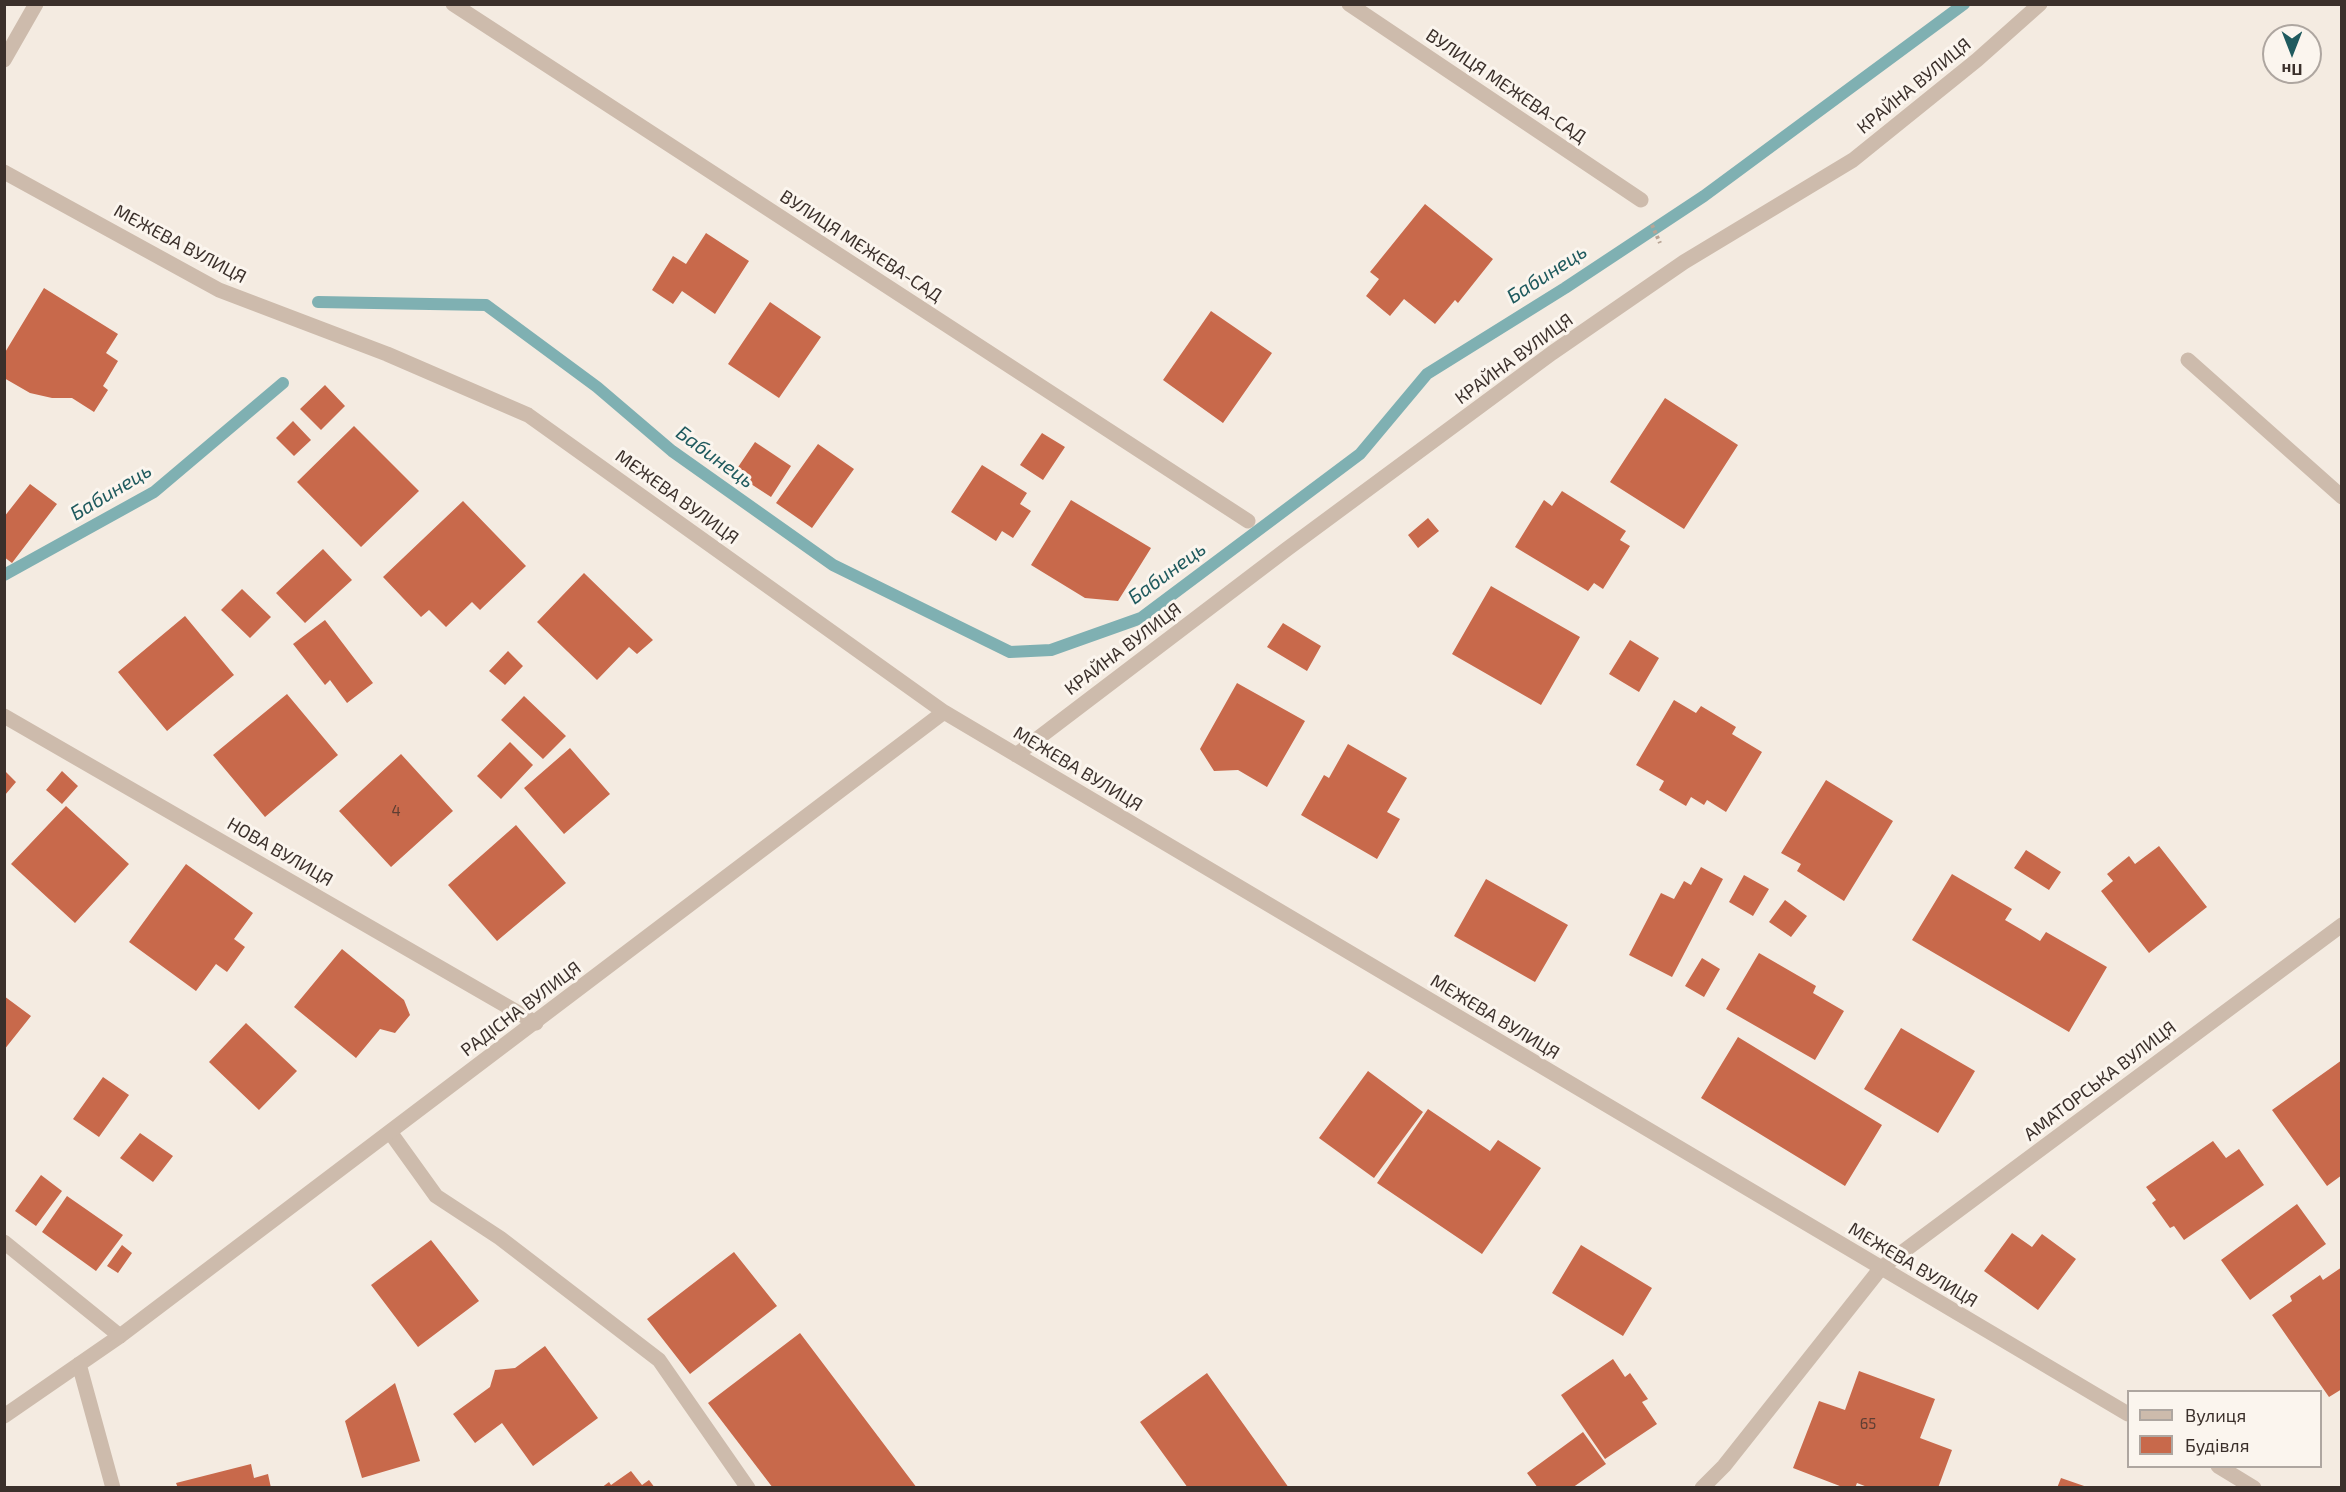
<!DOCTYPE html>
<meta charset="utf-8">
<style>
body{margin:0}
#map{position:relative;width:2346px;height:1492px;overflow:hidden;background:#f4ebe1;font-family:"Exo 2",sans-serif}
canvas{display:block}
.frame{position:absolute;inset:0;border:6px solid #3b302b;pointer-events:none}
.legend{position:absolute;left:2127px;top:1390px;width:195px;height:78px;box-sizing:border-box;background:#fbf5ee;border:2px solid #aea6a0;margin:0;padding:8px 10px;list-style:none;font-size:18px;color:#3b302b}
.legend li{display:flex;align-items:center;gap:12px;height:30px}
.legend b{width:30px;border:2px solid #aea6a0}
.north{position:absolute;left:2262px;top:24px;width:60px;height:60px;box-sizing:border-box;background:#fbf5ee;border:2px solid #aea6a0;border-radius:50%;rotate:180deg;font-size:16px;font-weight:700;line-height:24px;text-align:center;color:#3b302b}
.north::after{content:'';display:block;margin:auto;width:21px;height:27px;background:#1f5a5e;clip-path:polygon(50% 0,100% 100%,50% 72%,0 100%)}
</style>
<div id="map">
<canvas width="2346" height="1492"></canvas>
<div class="frame"></div>
<ul class="legend">
<li><b style="height:8px;background:#cdbbac"></b>Вулиця</li>
<li><b style="height:16px;background:#c8694b"></b>Будівля</li>
</ul>
<div class="north">Пн</div>
</div>
<script>
const c = document.querySelector('canvas').getContext('2d');
c.lineJoin = 'round';
const toPath = rows => new Path2D(rows.map(r => 'M' + r).join(''));
function strokePath(path, color, width, dash) { c.strokeStyle = color; c.lineWidth = width; c.lineCap = dash ? 'butt' : 'round'; c.setLineDash(dash || []); c.stroke(path); }
function fillPath(path, color) { c.fillStyle = color; c.fill(path, 'evenodd'); }
function label(font, color, halo, rows, align = 'center') {
  c.font = font + ' "Exo 2",sans-serif'; c.lineWidth = 6; c.setLineDash([]); c.textBaseline = 'middle'; c.strokeStyle = halo; c.fillStyle = color; for (const [text, x, y, turn = 0] of rows) {
    c.save(); c.translate(x, y); c.rotate((+turn || 0) * Math.PI / 180); c.textAlign = isNaN(turn) ? turn : align; if (halo) c.strokeText(text, 0, 0); c.fillText(text, 0, 0); c.restore();
  }
}
strokePath(toPath([
 [318,302,486,305,597,387,672,451,833,565,1010,652,1051,650,1141,618,1360,454,1427,374,1565,288,1704,196,1964,4],
 [4,575,154,492,283,383]
]), '#7fb0b2', 12);
fillPath(toPath([
 [1425,204,1493,259,1458,303,1455,300,1435,324,1404,299,1390,316,1366,296,1379,279,1370,272],
 [706,233,749,261,715,314,682,291,673,304,652,290,673,256,686,264],
 [44,288,118,334,106,353,118,361,103,386,108,390,94,412,72,398,52,398,30,393,4,378,4,354],
 [770,302,821,337,779,398,728,364],
 [1211,311,1272,353,1223,423,1163,380],
 [325,385,345,406,321,430,300,409],
 [1665,398,1738,445,1684,529,1610,482],
 [293,421,311,440,294,456,276,438],
 [354,426,419,491,361,547,297,482],
 [1042,433,1065,447,1043,480,1020,465],
 [755,442,791,466,771,497,734,473],
 [818,444,854,469,812,528,776,503],
 [982,465,1027,493,1020,504,1031,511,1013,538,1002,531,996,541,951,512],
 [30,484,57,504,12,563,4,557,4,517],
 [1562,491,1626,531,1620,540,1630,546,1603,589,1594,583,1588,591,1515,547,1544,500,1552,506],
 [1071,500,1151,548,1118,601,1085,598,1031,565],
 [463,501,526,566,480,610,472,602,446,627,429,610,421,617,383,577],
 [1428,518,1439,531,1418,548,1408,535],
 [323,549,352,580,305,623,276,593],
 [584,573,653,640,637,654,629,647,597,680,537,622],
 [1491,586,1580,637,1541,705,1452,654],
 [242,589,271,617,250,638,221,610],
 [185,616,234,675,167,731,118,672],
 [325,620,373,683,347,703,330,680,325,685,293,644],
 [1283,623,1321,646,1307,671,1267,647],
 [1630,640,1659,658,1639,692,1609,674],
 [508,651,523,666,505,685,489,671],
 [1237,683,1305,721,1267,787,1238,770,1214,771,1200,749],
 [287,694,338,755,265,817,213,755],
 [524,696,566,736,543,759,501,720],
 [1674,700,1696,713,1701,706,1736,727,1732,734,1762,752,1726,812,1707,800,1704,805,1691,797,1686,806,1659,790,1664,781,1636,765],
 [510,742,533,765,501,799,477,776],
 [1348,744,1407,778,1387,812,1400,819,1377,859,1301,815,1324,775,1329,778],
 [570,748,610,794,564,834,524,788],
 [401,754,453,811,391,867,339,811],
 [5,771,16,782,5,795],
 [62,771,78,786,62,804,46,790],
 [1826,780,1893,821,1844,901,1797,871,1801,864,1781,853],
 [66,806,129,864,75,923,11,864],
 [516,825,566,883,497,941,448,885],
 [2159,846,2207,907,2149,953,2101,891,2113,881,2107,874,2129,856,2135,864],
 [2026,850,2061,872,2049,890,2014,868],
 [186,864,253,913,234,939,245,947,227,972,216,964,196,991,129,942],
 [1701,867,1723,879,1672,977,1629,955,1661,893,1674,899,1684,881,1691,885],
 [1952,874,2012,909,2005,920,2024,931,2040,941,2046,932,2107,967,2069,1032,1912,940],
 [1744,875,1769,889,1753,916,1729,902],
 [1486,879,1568,925,1535,982,1454,936],
 [1785,900,1807,916,1791,937,1769,922],
 [342,949,404,1000,410,1015,395,1033,380,1029,356,1058,294,1007],
 [1759,953,1816,986,1813,993,1844,1011,1815,1060,1726,1009],
 [1702,958,1720,969,1704,997,1685,986],
 [4,996,31,1016,4,1050],
 [246,1023,297,1071,259,1110,209,1062],
 [1901,1028,1975,1071,1938,1133,1864,1089],
 [1738,1037,1882,1125,1845,1186,1701,1098],
 [2342,1060,2342,1175,2327,1186,2272,1110],
 [1368,1071,1423,1112,1374,1178,1319,1138],
 [103,1077,129,1095,99,1137,73,1119],
 [1428,1109,1490,1151,1498,1140,1541,1168,1482,1254,1377,1183],
 [140,1133,173,1156,153,1182,120,1158],
 [2213,1141,2226,1158,2239,1149,2264,1185,2184,1240,2174,1226,2170,1228,2152,1203,2156,1200,2146,1187],
 [41,1175,62,1191,36,1226,15,1211],
 [67,1196,123,1235,96,1271,42,1232],
 [2297,1204,2326,1244,2250,1300,2221,1260],
 [2012,1233,2032,1247,2042,1234,2076,1259,2038,1310,1984,1271],
 [431,1240,479,1301,418,1347,371,1285],
 [122,1245,132,1253,118,1273,107,1266],
 [1581,1245,1652,1288,1623,1336,1552,1293],
 [734,1252,777,1306,690,1374,647,1319],
 [2342,1267,2342,1389,2329,1397,2272,1315,2292,1301,2290,1296,2320,1275,2323,1280],
 [800,1333,917,1488,773,1488,708,1403],
 [545,1346,598,1418,533,1466,502,1423,475,1443,453,1414,490,1387,495,1370,515,1368],
 [1613,1359,1625,1377,1630,1373,1648,1399,1642,1402,1657,1424,1605,1459,1561,1395],
 [1859,1371,1935,1399,1920,1438,1952,1450,1938,1488,1870,1488,1857,1483,1855,1488,1845,1488,1793,1468,1819,1401,1845,1410],
 [1207,1373,1289,1488,1188,1488,1140,1422],
 [395,1383,420,1461,362,1478,345,1421],
 [1583,1432,1606,1464,1572,1488,1538,1488,1527,1473],
 [251,1464,254,1478,268,1474,271,1488,178,1488,176,1483],
 [631,1471,642,1485,649,1480,655,1488,601,1488,609,1482,611,1485],
 [2061,1478,2087,1487,2087,1488,2057,1488]
]), '#c8694b');
strokePath(toPath([
 [1652,225,1660,243]
]), '#b9a596', 4, [3, 3]);
strokePath(toPath([
 [453,4,1248,521],
 [1349,4,1641,200],
 [2188,360,2342,497],
 [4,716,536,1023],
 [390,1132,436,1196,500,1238,659,1360,748,1488],
 [4,1242,120,1336],
 [1702,1488,1724,1466,1881,1268]
]), '#cdbbac', 15);
strokePath(toPath([
 [4,60,36,4],
 [4,172,219,290,387,354,528,415,944,712,2128,1414],
 [1016,755,1287,549,1552,353,1684,262,1853,160,1977,60,2040,4],
 [1881,1268,2342,925],
 [79,1364,113,1488],
 [4,1416,120,1336,944,712],
 [2218,1466,2254,1488]
]), '#cdbbac', 15);
label('15px', '#5e3e33', null, [
 ["4",396,811],
 ["65",1868,1424]
]);
label('18px', '#3b302b', '#fbf5ee', [
 ["ВУЛИЦЯ МЕЖЕВА-САД",1506,86,34],
 ["КРАЙНА ВУЛИЦЯ",1914,86,-39],
 ["МЕЖЕВА ВУЛИЦЯ",180,244,28],
 ["ВУЛИЦЯ МЕЖЕВА-САД",861,246,33],
 ["КРАЙНА ВУЛИЦЯ",1514,359,-36],
 ["МЕЖЕВА ВУЛИЦЯ",677,497,36],
 ["КРАЙНА ВУЛИЦЯ",1123,649,-37],
 ["МЕЖЕВА ВУЛИЦЯ",1078,769,31],
 ["НОВА ВУЛИЦЯ",280,852,30],
 ["РАДІСНА ВУЛИЦЯ",521,1009,-37],
 ["МЕЖЕВА ВУЛИЦЯ",1495,1017,31],
 ["АМАТОРСЬКА ВУЛИЦЯ",2100,1081,-37],
 ["МЕЖЕВА ВУЛИЦЯ",1913,1265,31]
]);
label('italic 20px', '#1f5a5e', '#fbf5ee', [
 ["Бабинець",1547,274,-33],
 ["Бабинець",715,457,36],
 ["Бабинець",111,492,-31],
 ["Бабинець",1167,573,-36]
]);
</script>
